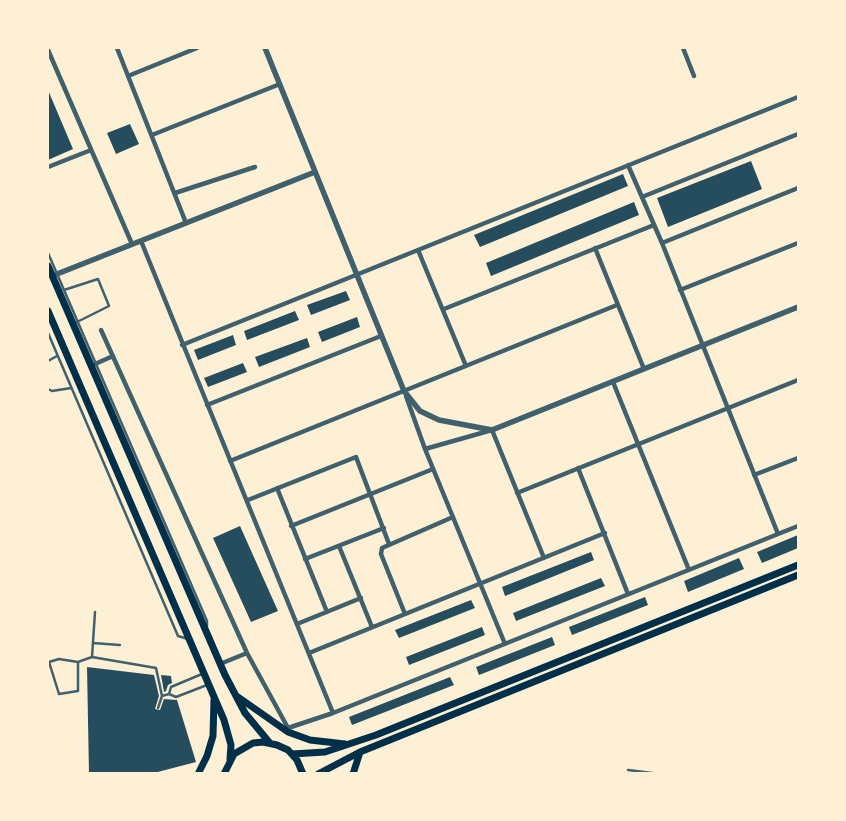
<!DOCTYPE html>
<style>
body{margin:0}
#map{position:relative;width:846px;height:821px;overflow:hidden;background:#fdf0d5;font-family:"Exo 2",sans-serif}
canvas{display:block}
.frame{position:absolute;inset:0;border:49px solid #fdf0d5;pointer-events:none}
</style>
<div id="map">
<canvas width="846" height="821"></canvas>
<div class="frame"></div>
</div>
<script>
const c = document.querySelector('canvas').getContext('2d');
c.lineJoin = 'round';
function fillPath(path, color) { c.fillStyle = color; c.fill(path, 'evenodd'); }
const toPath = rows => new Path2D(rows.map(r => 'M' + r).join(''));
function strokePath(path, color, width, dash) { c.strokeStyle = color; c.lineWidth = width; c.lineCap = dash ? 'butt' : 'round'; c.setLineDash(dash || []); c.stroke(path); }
fillPath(toPath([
 [48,90,73,149,48,160],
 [130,124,139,144,116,154,107,133],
 [751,161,762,189,668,227,657,198],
 [623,174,628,186,480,247,474,235],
 [634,202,639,215,491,276,486,263],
 [346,291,350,300,311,315,307,305],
 [295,311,299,320,247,340,244,331],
 [357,317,360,327,322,342,318,332],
 [233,335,236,345,198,360,194,350],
 [307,338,310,347,259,367,255,357],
 [243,363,247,372,208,387,204,378],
 [240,526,278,611,251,622,213,538],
 [798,535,798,548,762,563,757,552],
 [591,552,594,560,505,596,502,587],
 [739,558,744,569,688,592,684,581],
 [601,578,605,586,516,621,513,613],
 [645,597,648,605,572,635,569,627],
 [471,600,475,608,399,638,395,630],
 [482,627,485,635,409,665,406,657],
 [552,637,555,645,479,675,476,667],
 [87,667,154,675,159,696,155,709,160,710,164,699,177,700,196,762,150,774,89,774],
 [161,675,171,676,172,683,168,685,166,691,164,692],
 [450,677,454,685,352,725,349,717]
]), '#264d5e');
strokePath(toPath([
 [48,253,207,621,207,626],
 [64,290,98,279,109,306,77,322],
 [48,333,178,636,188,639],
 [48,361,57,356],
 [48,389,52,391,71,388],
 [95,612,92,657,156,668,162,696,169,694],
 [93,643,120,645],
 [78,662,59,659,49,662,59,694,78,691,78,662,92,657],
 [202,674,171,687,169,694,176,697,207,685],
 [158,708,162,696],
 [628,770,660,774]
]), '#3f606c', 2.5);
strokePath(toPath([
 [117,48,186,223],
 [683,48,694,76],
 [48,50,132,244],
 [128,76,197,48],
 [152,135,280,84],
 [628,165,662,243,778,534],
 [48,167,91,150],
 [175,193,255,167],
 [642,197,798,134],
 [141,241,333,713],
 [662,243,798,188],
 [595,248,644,369],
 [418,250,466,366],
 [680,290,798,243],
 [444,309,654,225],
 [101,330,247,653,288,728,333,713,798,526],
 [182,345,798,97],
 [95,364,113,356],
 [613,382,689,570],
 [406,396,425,449,505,644],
 [207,405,381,336],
 [425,449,492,430,544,558],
 [230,461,617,305],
 [578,468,628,594],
 [754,475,798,458],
 [277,488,327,612],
 [517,493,798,380],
 [248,500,356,457,389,544],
 [291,526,433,469],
 [339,546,372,627],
 [305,559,384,528],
 [405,614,381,554,382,548,453,517],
 [297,624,361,598],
 [309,653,605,533],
 [220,664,247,653]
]), '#3f606c', 4.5);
strokePath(toPath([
 [265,48,404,391,420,411,439,420,492,430,798,307],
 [57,274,315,172]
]), '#3f606c', 5.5);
strokePath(toPath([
 [48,266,225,675,245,713,269,742],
 [48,311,224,720,231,745,230,759],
 [238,697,288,732,310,740,345,744],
 [292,754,325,752,376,735,798,565],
 [198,774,207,756,213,736,214,700],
 [224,774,234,754,253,743,263,742,277,745,288,750,297,760,303,774],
 [318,774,360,752,798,575],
 [353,774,360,752]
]), '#003049', 7);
</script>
